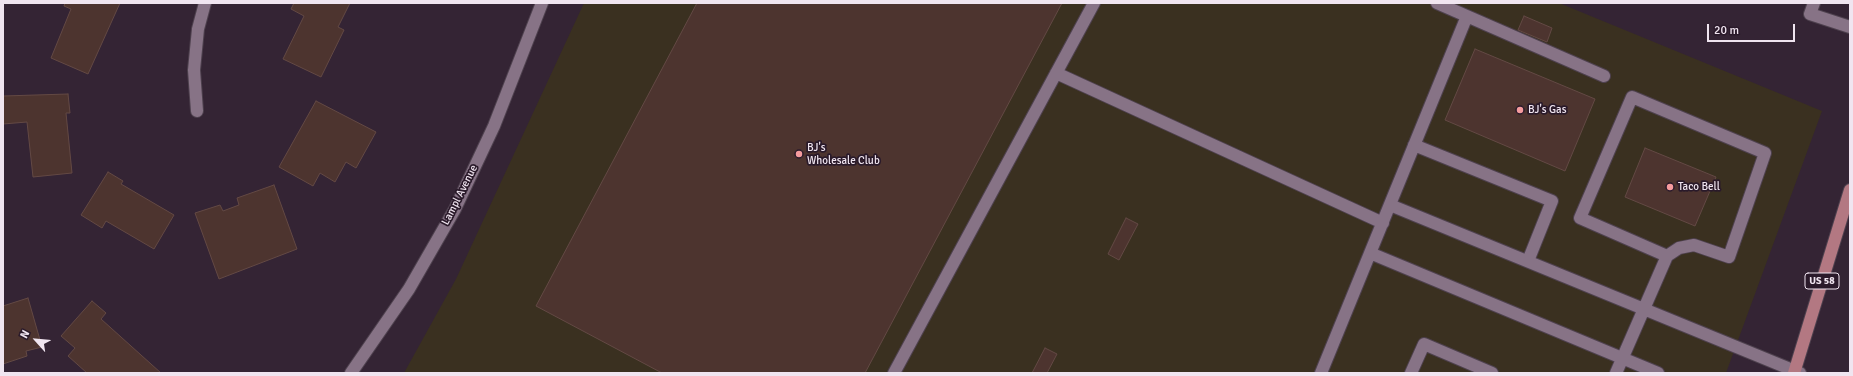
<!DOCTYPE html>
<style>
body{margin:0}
#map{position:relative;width:1853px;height:376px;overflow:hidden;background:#342434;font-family:Signika,sans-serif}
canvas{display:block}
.frame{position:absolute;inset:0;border:4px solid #f0e5f0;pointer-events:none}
.north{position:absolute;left:16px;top:320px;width:40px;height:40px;-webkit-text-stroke:3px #2a1a2a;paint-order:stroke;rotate:297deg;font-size:11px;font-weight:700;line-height:16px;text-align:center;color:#f0e5f0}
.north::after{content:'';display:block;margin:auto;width:14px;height:18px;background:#f0e5f0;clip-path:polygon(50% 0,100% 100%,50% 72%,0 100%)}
.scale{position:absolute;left:1707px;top:24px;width:88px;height:18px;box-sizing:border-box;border:2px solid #f0e5f0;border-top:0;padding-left:5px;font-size:12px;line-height:14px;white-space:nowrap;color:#f0e5f0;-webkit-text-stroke:3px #2a1a2a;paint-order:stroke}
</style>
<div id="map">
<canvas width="1853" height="376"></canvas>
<div class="frame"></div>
<div class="north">N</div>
<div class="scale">20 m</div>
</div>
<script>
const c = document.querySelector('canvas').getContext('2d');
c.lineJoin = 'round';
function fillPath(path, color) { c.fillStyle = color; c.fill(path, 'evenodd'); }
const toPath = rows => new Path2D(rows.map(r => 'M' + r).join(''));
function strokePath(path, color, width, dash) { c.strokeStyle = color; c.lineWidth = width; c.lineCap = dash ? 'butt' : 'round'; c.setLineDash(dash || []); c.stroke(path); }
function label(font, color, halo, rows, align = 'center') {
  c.font = font + ' Signika,sans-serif'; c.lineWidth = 3.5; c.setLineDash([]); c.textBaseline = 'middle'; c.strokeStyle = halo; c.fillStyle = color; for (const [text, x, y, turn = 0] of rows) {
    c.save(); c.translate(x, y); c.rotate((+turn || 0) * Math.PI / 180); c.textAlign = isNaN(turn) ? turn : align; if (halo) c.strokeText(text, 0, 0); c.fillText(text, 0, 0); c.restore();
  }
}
fillPath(toPath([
 [584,3,1559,3,1822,111,1726,373,404,373,456,279]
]), '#3a3020');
const building = toPath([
 [65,3,120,3,88,74,51,58,71,9,64,6,65,3],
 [294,3,350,3,338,27,344,30,321,77,283,59,304,16,291,9,294,3],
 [697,3,1062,3,865,373,662,373,536,306,697,3],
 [1524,16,1552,28,1547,42,1518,30,1524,16],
 [1475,49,1595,99,1565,171,1445,120,1475,49],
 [68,94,70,113,66,113,72,173,33,177,27,122,3,124,3,96,68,94],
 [316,101,376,132,356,168,346,162,335,182,320,173,313,186,279,167,316,101],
 [1645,148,1716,177,1695,226,1625,197,1645,148],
 [108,172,123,181,121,184,174,215,154,249,106,221,102,228,81,215,108,172],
 [274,185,297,249,219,279,195,213,220,205,223,211,239,205,237,198,274,185],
 [1126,218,1138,224,1119,260,1108,254,1126,218],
 [28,298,42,347,26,351,27,356,3,364,3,306,28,298],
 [92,301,106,313,101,319,161,373,87,373,68,356,75,348,61,336,92,301],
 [1045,348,1057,354,1047,373,1032,373,1045,348]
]);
fillPath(building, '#4d342f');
strokePath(building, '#634944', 1);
const minor = toPath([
 [1437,3,1604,76],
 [1814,3,1810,14,1850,27],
 [1056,73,1383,223],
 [197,111,194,70,198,29,205,3],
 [1414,145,1552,201,1528,261],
 [1390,205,1800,373],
 [1370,253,1658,373],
 [351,373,409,289,455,209,494,126,542,3],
 [894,373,1094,3],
 [1321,373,1467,16],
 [1411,373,1424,344,1492,373],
 [1616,373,1667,256,1580,218,1632,97,1765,153,1729,257,1694,245,1679,248,1667,256]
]);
const major = toPath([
 [1794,373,1850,190]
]);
strokePath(minor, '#4e414e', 14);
strokePath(major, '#4e414e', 14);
strokePath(minor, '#877386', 12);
strokePath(major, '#b37882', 12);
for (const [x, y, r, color] of [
 [1520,110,4,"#f59b9e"],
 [799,154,4,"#f59b9e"],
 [1670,187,4,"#f59b9e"]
]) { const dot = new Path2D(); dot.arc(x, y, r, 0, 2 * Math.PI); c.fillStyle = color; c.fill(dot); strokePath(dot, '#2a1a2a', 1.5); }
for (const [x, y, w] of [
 [1822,281,34]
]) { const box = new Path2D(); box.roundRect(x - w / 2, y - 8, w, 16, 3); c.fillStyle = '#2a1a2a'; c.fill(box); strokePath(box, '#f0e5f0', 1); }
label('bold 10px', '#f0e5f0', null, [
 ["US 58",1822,281]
]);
label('11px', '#f0e5f0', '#2a1a2a', [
 ["BJ's Gas",1528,110],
 ["BJ's",807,148],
 ["Wholesale Club",807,161],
 ["Taco Bell",1678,187]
], 'left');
label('11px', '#f0e5f0', '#2a1a2a', [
 ["Lampl Avenue",460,195,-63]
]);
</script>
